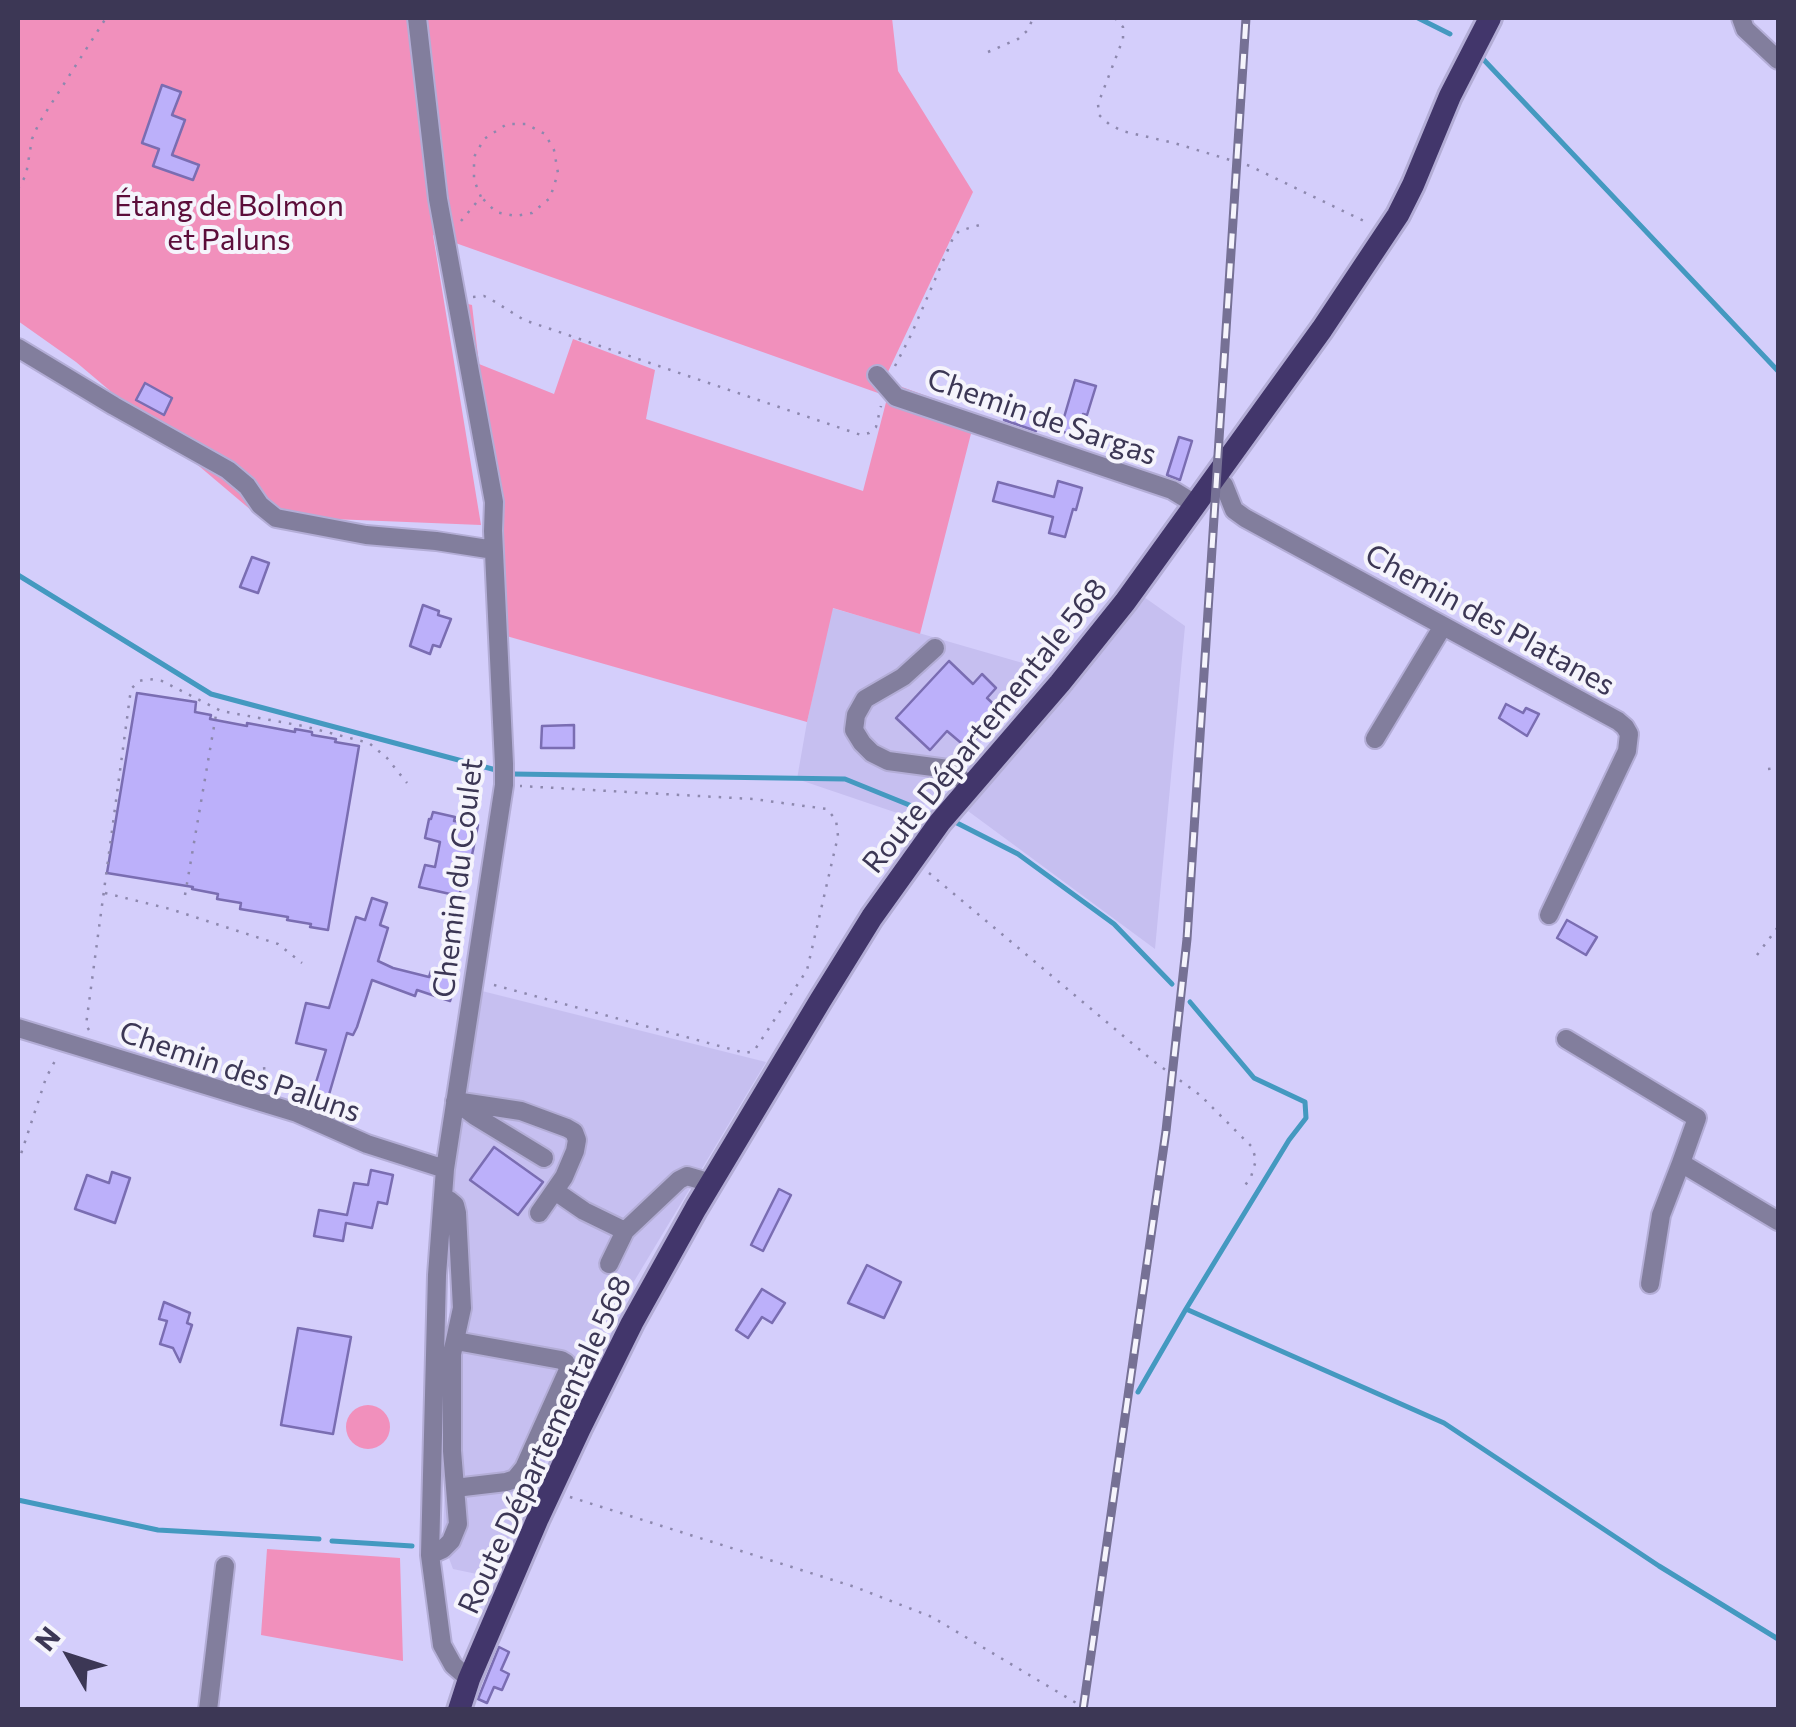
<!DOCTYPE html>
<meta charset="utf-8">
<style>
body{margin:0}
#map{position:relative;width:1796px;height:1727px;overflow:hidden;background:#d4cefb;font-family:Commissioner,sans-serif}
canvas{display:block}
.frame{position:absolute;inset:0;border:20px solid #3c3755;pointer-events:none}
.north{position:absolute;left:20px;top:1607px;width:100px;height:100px;-webkit-text-stroke:8px #f5f4fc;paint-order:stroke;rotate:309deg;font-size:28px;font-weight:700;line-height:40px;text-align:center;color:#3c3755}
.north::after{content:'';display:block;margin:auto;width:35px;height:45px;background:#3c3755;clip-path:polygon(50% 0,100% 100%,50% 72%,0 100%)}
</style>
<div id="map">
<canvas width="1796" height="1727"></canvas>
<div class="frame"></div>
<div class="north">N</div>
</div>
<script>
const c = document.querySelector('canvas').getContext('2d');
c.lineJoin = 'round';
function fillPath(path, color) { c.fillStyle = color; c.fill(path, 'evenodd'); }
const toPath = rows => new Path2D(rows.map(r => 'M' + r).join(''));
function strokePath(path, color, width, dash) { c.strokeStyle = color; c.lineWidth = width; c.lineCap = dash ? 'butt' : 'round'; c.setLineDash(dash || []); c.stroke(path); }
function label(font, color, halo, rows, align = 'center') {
  c.font = font + ' Commissioner,sans-serif'; c.lineWidth = 8; c.setLineDash([]); c.textBaseline = 'middle'; c.strokeStyle = halo; c.fillStyle = color; for (const [text, x, y, turn = 0] of rows) {
    c.save(); c.translate(x, y); c.rotate((+turn || 0) * Math.PI / 180); c.textAlign = isNaN(turn) ? turn : align; if (halo) c.strokeText(text, 0, 0); c.fillText(text, 0, 0); c.restore();
  }
}
fillPath(toPath([
 [1144,597,1185,626,1155,949,968,811],
 [832,608,1047,670,912,818,797,779,807,722],
 [478,990,766,1062,615,1313,491,1577,453,1569,443,1542,453,1189]
]), '#c6bff0');
fillPath(toPath([
 [18,18,892,18,898,71,973,192,878,393,433,235,481,525,258,516,76,362,18,321],
 [448,299,472,305,479,364,554,394,573,339,655,370,646,419,863,491,891,383,976,414,920,634,833,608,807,722,489,631,485,538,487,505],
 '346 1427a22 22 0 1 1 44 0a22 22 0 1 1-44 0Z',
 [267,1549,400,1558,403,1661,261,1635]
]), '#f190bc');
strokePath(toPath([
 [1418,18,1450,34],
 [1483,59,1778,371],
 [18,575,211,694,496,770],
 [513,774,845,779,929,813],
 [955,822,1018,854,1114,924,1172,984],
 [1190,1002,1254,1078,1305,1102,1306,1118,1289,1140,1186,1309,1444,1423,1659,1566,1778,1639],
 [1138,1392,1186,1309],
 [18,1500,158,1530,319,1539],
 [332,1541,412,1546]
]), '#4499c0', 5);
const building = toPath([
 [162,85,181,92,172,115,185,120,172,155,199,165,193,180,153,166,159,149,142,143,162,85],
 [1075,380,1096,386,1087,415,1083,414,1077,436,1060,431,1075,380],
 [145,383,172,398,164,415,136,400,145,383],
 [1009,405,1040,415,1036,431,1004,420,1009,405],
 [1179,437,1192,441,1180,480,1167,475,1179,437],
 [1058,481,1082,488,1076,510,1073,509,1065,537,1049,533,1053,517,993,501,998,482,1054,497,1058,481],
 [252,557,269,563,258,593,240,587,252,557],
 [423,605,439,611,438,615,451,619,440,647,433,645,430,654,410,646,423,605],
 [949,661,973,684,982,674,996,688,987,698,1001,711,967,748,947,731,930,750,896,718,949,661],
 [137,693,196,702,195,712,211,715,210,719,247,726,247,723,295,732,295,729,312,732,312,735,336,739,335,742,359,746,328,930,310,927,311,924,287,920,288,917,240,909,241,903,217,899,218,894,192,889,193,887,107,873,137,693],
 [1506,704,1523,713,1526,708,1539,714,1527,736,1499,718,1506,704],
 [574,725,574,748,541,748,542,726,574,725],
 [433,812,455,817,454,821,478,825,469,870,466,869,459,896,419,887,425,865,435,867,440,842,425,838,429,819,431,819,433,812],
 [372,898,387,903,380,925,388,928,378,961,393,968,429,977,431,971,457,979,450,1001,417,990,415,996,372,980,357,1027,353,1035,347,1033,328,1098,353,1109,349,1118,309,1105,326,1050,296,1043,306,1003,329,1008,356,917,365,920,372,898],
 [1567,920,1597,937,1586,955,1557,938,1567,920],
 [494,1147,543,1182,518,1215,470,1180,494,1147],
 [371,1170,393,1175,387,1204,378,1202,372,1228,346,1223,343,1241,314,1236,319,1210,347,1215,354,1183,368,1185,371,1170],
 [112,1172,130,1178,115,1223,75,1209,87,1175,109,1183,112,1172],
 [779,1189,791,1195,763,1251,751,1245,779,1189],
 [867,1265,901,1282,884,1318,848,1303,867,1265],
 [762,1289,785,1303,772,1323,762,1317,748,1338,736,1330,762,1289],
 [164,1302,190,1313,187,1323,192,1325,180,1362,173,1348,160,1344,167,1321,159,1319,164,1302],
 [298,1328,351,1337,333,1434,281,1425,298,1328],
 [499,1647,509,1652,501,1670,509,1674,502,1690,494,1687,487,1703,478,1699,499,1647]
]);
fillPath(building, '#bcb0fa');
strokePath(building, '#7a6db2', 2.5);
const minor = toPath([
 [417,18,438,199,494,502,493,531,504,764,504,785,445,1169,437,1275,430,1555,442,1645,453,1665,469,1679],
 [1741,18,1745,29,1778,60],
 [18,348,114,406,228,470,247,486,260,505,276,518,366,535,436,541,494,550],
 [877,375,896,397,1172,490,1195,504],
 [1216,477,1224,485,1234,510,1245,518,1618,721,1625,727,1629,734,1627,751,1549,915],
 [935,648,903,677,865,699,856,715,854,730,862,743,872,753,888,761,948,769,969,785],
 [1375,739,1443,626],
 [18,1028,297,1113,367,1144,445,1169],
 [1566,1039,1697,1118,1681,1163,1778,1221],
 [555,1191,584,1211,625,1231],
 [539,1213,564,1177,575,1151,577,1140,574,1132,567,1128,521,1111,455,1101,475,1116,544,1158],
 [609,1264,625,1231,679,1180,687,1176,711,1183],
 [1650,1284,1661,1215,1681,1163],
 [455,1488,506,1482,515,1479,524,1468,568,1370,566,1363,561,1360,456,1341],
 [430,1555,443,1549,451,1541,458,1524,452,1451,452,1354,462,1308,457,1213,455,1205,449,1200,443,1198],
 [208,1710,225,1566]
]);
const major = toPath([
 [459,1710,469,1679,538,1518,580,1428,632,1323,696,1208,820,1001,872,917,940,822,1060,683,1125,602,1322,329,1398,215,1413,185,1450,96,1490,18]
]);
strokePath(minor, '#b3add6', 22);
strokePath(major, '#b3add6', 28);
strokePath(toPath([
 [1115,18,1123,27,1123,39,1098,104,1099,115,1109,124,1122,131,1174,143,1250,166,1368,223],
 [988,52,1018,39,1028,30,1033,18],
 [18,189,26,175,32,139,39,123,106,18],
 [461,221,481,197,474,180,474,157,484,139,507,124,526,124,545,134,554,150,558,173,550,198,532,213,515,216,496,212,481,197],
 [473,297,484,296,492,300,524,320,861,435,869,433,876,427,881,406],
 [895,366,911,335,953,238,959,231,983,224],
 [1768,769,1778,768],
 [929,873,1152,1060,1200,1095,1252,1147,1256,1160,1251,1177,1241,1191],
 [105,893,170,909,278,944,302,963],
 [185,895,217,709],
 [1757,955,1778,927],
 [494,985,745,1053,754,1051,807,970,838,836,836,820,827,809,753,799,520,786],
 [89,1030,86,1025,130,696,132,688,139,681,149,679,162,681,221,711,303,726,369,743,387,758,407,783],
 [221,1071,271,1068],
 [18,1163,46,1078,57,1057],
 [570,1497,855,1587,932,1617,1088,1710]
]), '#8d88ae', 2.5, [2.5, 8]);
strokePath(minor, '#827e9d', 18);
strokePath(major, '#42366b', 22);
const rail = toPath([
 [1083,1710,1166,1131,1187,939,1246,18]
]);
strokePath(rail, '#767195', 9);
strokePath(rail, '#f5f4fc', 5, [15]);
label('30px', '#5c0d3a', '#f5f4fc', [
 ["Étang de Bolmon",229,206],
 ["et Paluns",229,240]
]);
label('30px', '#3c3755', '#f5f4fc', [
 ["Chemin de Sargas",1042,417,19],
 ["Chemin des Platanes",1490,620,29],
 ["Route Départementale 568",985,726,-51],
 ["Chemin du Coulet",458,878,-83],
 ["Chemin des Paluns",240,1072,19],
 ["Route Départementale 568",545,1445,-65]
]);
</script>
